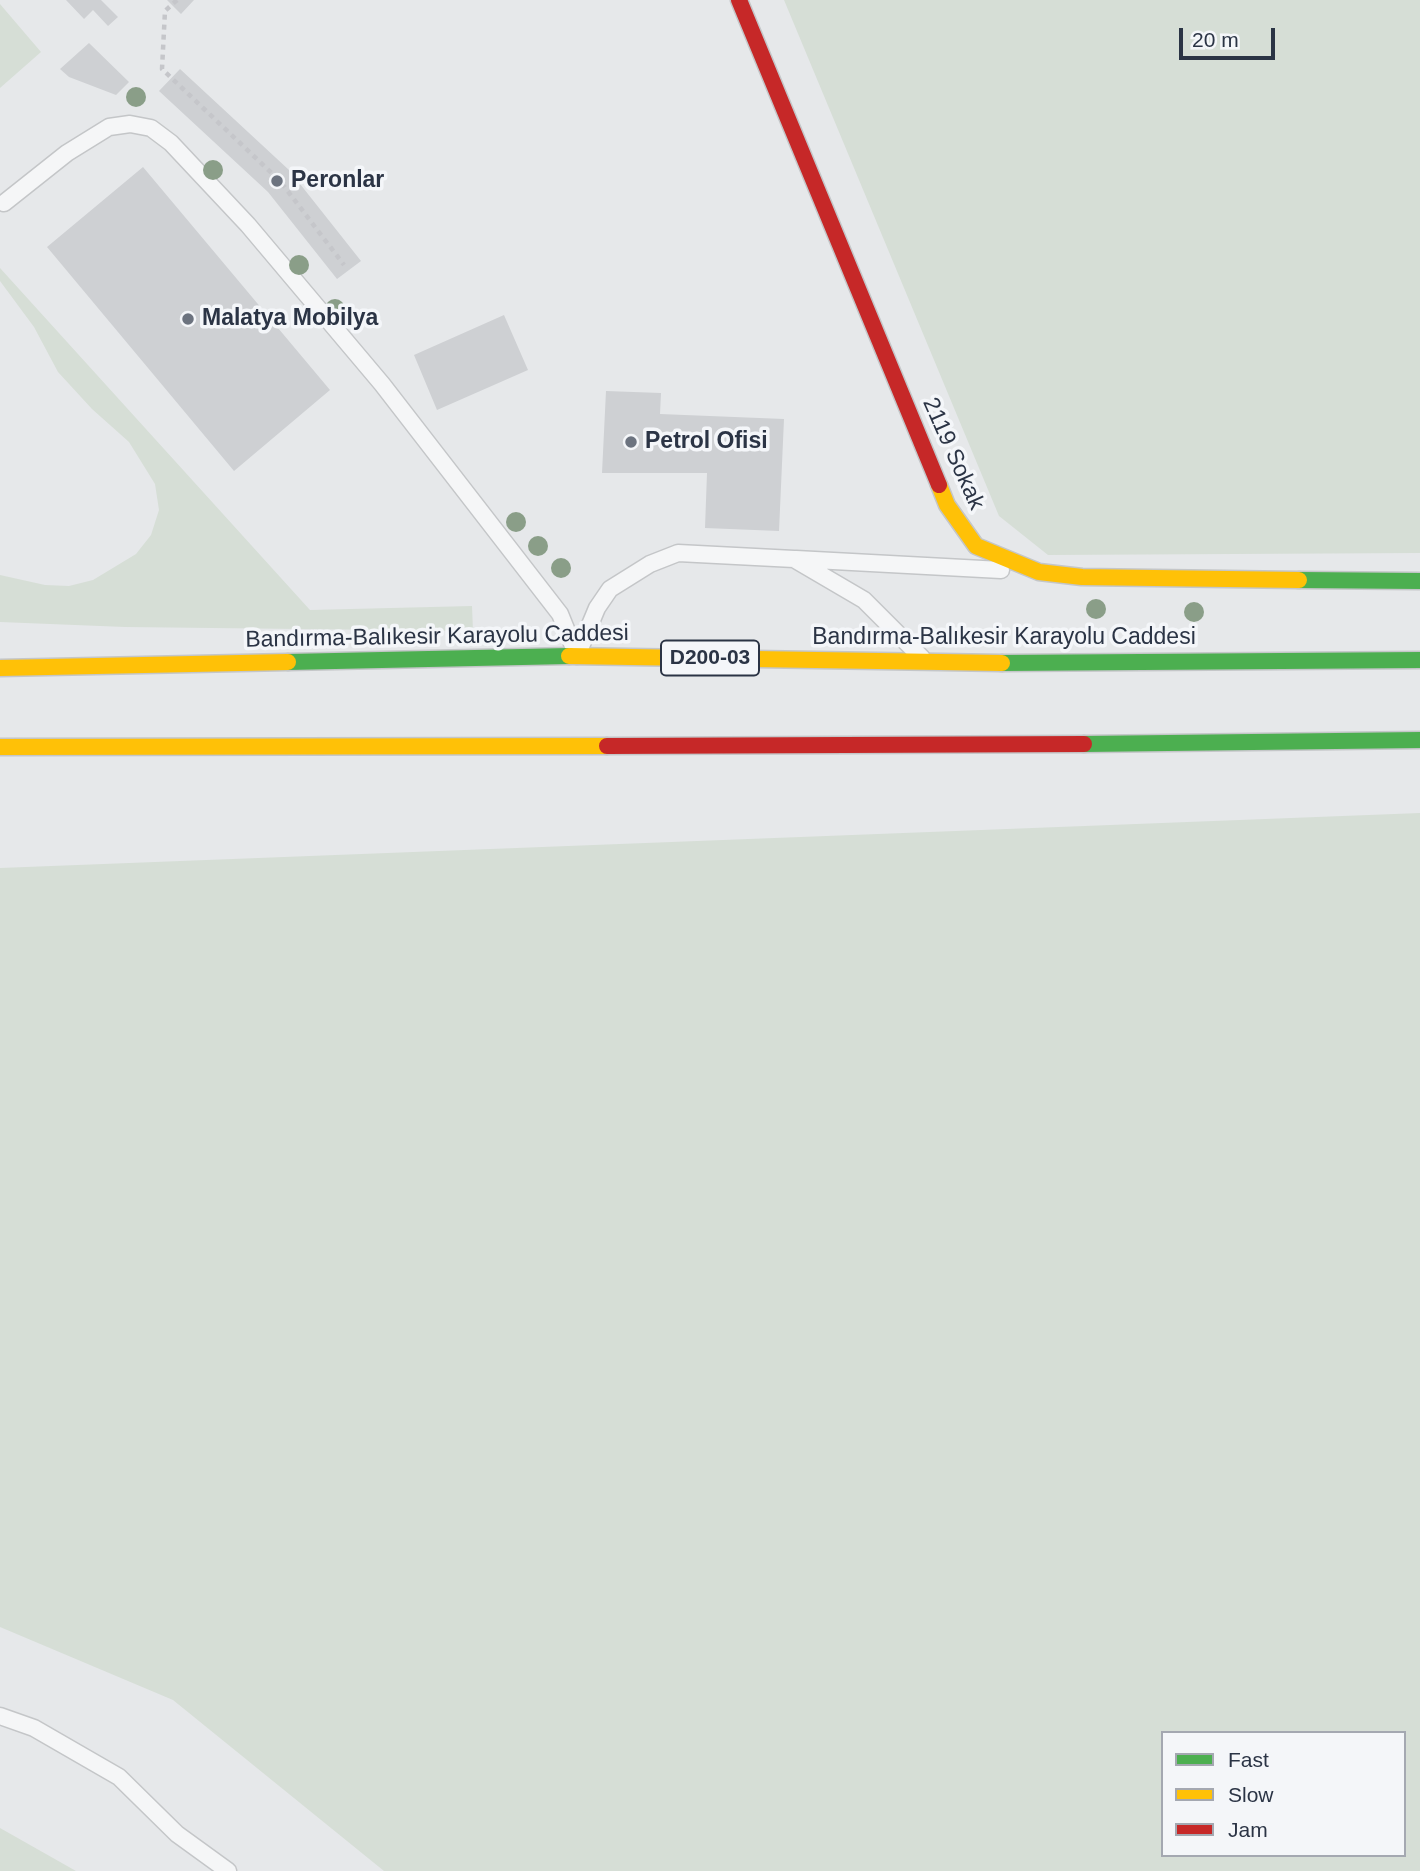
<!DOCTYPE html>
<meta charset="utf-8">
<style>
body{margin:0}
#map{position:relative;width:1420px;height:1871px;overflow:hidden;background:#e6e8ea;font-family:Arial,sans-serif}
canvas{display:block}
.legend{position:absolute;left:1161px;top:1731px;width:245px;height:126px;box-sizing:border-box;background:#f4f6f9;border:2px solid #a4a8b1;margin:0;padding:9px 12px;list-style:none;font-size:21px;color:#2b3445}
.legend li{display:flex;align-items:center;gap:14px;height:35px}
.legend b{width:35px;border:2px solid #a4a8b1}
.scale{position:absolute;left:1179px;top:28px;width:96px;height:32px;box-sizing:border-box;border:4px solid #2b3445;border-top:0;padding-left:9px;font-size:21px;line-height:24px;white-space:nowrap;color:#2b3445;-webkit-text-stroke:5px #f4f6f9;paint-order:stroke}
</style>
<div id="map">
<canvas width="1420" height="1871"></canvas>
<ul class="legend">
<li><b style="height:9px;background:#4caf50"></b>Fast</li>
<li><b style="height:9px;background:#ffc107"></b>Slow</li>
<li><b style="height:9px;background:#c62828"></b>Jam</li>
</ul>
<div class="scale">20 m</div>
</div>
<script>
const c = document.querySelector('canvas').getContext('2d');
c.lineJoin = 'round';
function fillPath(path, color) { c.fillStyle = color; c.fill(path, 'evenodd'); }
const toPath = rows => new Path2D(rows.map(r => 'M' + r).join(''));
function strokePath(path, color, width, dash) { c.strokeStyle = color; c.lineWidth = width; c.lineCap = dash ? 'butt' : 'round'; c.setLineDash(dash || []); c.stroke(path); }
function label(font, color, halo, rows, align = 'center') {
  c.font = font + ' Arial,sans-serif'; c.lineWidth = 7; c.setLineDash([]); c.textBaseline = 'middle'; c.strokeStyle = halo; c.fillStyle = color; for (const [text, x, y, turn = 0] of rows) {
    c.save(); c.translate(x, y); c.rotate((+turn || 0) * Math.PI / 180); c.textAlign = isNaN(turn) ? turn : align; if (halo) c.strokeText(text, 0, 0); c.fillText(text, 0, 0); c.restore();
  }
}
fillPath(toPath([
 [784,0,1420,0,1420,553,1048,555,999,516],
 [0,4,41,52,0,88],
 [0,268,310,610,472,606,473,631,125,627,0,622,0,575,45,585,69,586,93,580,136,554,151,535,159,510,155,484,129,442,92,409,58,372,34,327,0,281],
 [1420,813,1420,1871,384,1871,173,1700,0,1627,0,868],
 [1163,1733,1404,1733,1404,1855,1163,1855],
 [0,1828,76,1871,0,1871]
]), '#d6ded6');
fillPath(toPath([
 [66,0,101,0,118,17,108,26,93,10,84,19],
 [167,0,194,0,181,14],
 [89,43,129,82,116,95,69,77,60,69],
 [180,69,289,170,361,261,337,279,268,192,159,91],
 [143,167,330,390,234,471,47,247],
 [504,315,528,370,437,410,414,355],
 [606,391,661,393,660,414,784,419,779,531,705,528,707,473,602,473]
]), '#ced0d3');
const lane = toPath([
 [4,203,67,153,109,127,130,124,151,128,171,143,248,225,382,384,560,614,577,656],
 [796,559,1001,570],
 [577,656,597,608,610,589,650,564,678,553,794,559,864,600,922,658],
 [0,1716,34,1728,119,1777,177,1834,228,1871]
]);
const fast = toPath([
 [1299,580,1420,581],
 [288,662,569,656],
 [1002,663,1420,660],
 [1084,744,1420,740]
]);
const slow = toPath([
 [939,485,947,505,976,546,1039,572,1082,577,1299,580],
 [569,656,1002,663],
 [0,668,288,662],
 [0,747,607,746]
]);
const jam = toPath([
 [739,0,939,485],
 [607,746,1084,744]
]);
strokePath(lane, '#c4c6c8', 19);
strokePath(fast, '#c4c6c8', 19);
strokePath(slow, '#c4c6c8', 19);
strokePath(jam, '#c4c6c8', 19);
strokePath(toPath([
 [177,0,165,11,162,69,280,181,344,265]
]), '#c5c6ca', 4.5, [5, 5]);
strokePath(lane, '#f5f6f7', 16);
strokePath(fast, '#4caf50', 16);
strokePath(slow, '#ffc107', 16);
strokePath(jam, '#c62828', 16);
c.fillStyle = '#8a9e88';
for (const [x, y] of [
 [136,97],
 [213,170],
 [299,265],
 [335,309],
 [516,522],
 [538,546],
 [561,568],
 [1096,609],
 [1194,612]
]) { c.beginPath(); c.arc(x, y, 10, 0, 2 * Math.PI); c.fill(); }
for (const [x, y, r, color] of [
 [277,181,7,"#6c737f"],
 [188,319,7,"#6c737f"],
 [631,442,7,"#6c737f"]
]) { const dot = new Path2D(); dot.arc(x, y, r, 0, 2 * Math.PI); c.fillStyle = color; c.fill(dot); strokePath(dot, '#f4f6f9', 2.5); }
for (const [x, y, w] of [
 [710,658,98]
]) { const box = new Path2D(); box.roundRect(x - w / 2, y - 17.5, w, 35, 5); c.fillStyle = '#f4f6f9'; c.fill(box); strokePath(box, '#2b3445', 2); }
label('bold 21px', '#2b3445', null, [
 ["D200-03",710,658]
]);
label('bold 23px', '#2b3445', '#f4f6f9', [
 ["Peronlar",291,181],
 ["Malatya Mobilya",202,319],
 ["Petrol Ofisi",645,442]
], 'left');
label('23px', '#2b3445', '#f4f6f9', [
 ["2119 Sokak",953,454,66],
 ["Bandırma-Balıkesir Karayolu Caddesi",437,637,-1],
 ["Bandırma-Balıkesir Karayolu Caddesi",1004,638]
]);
</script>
